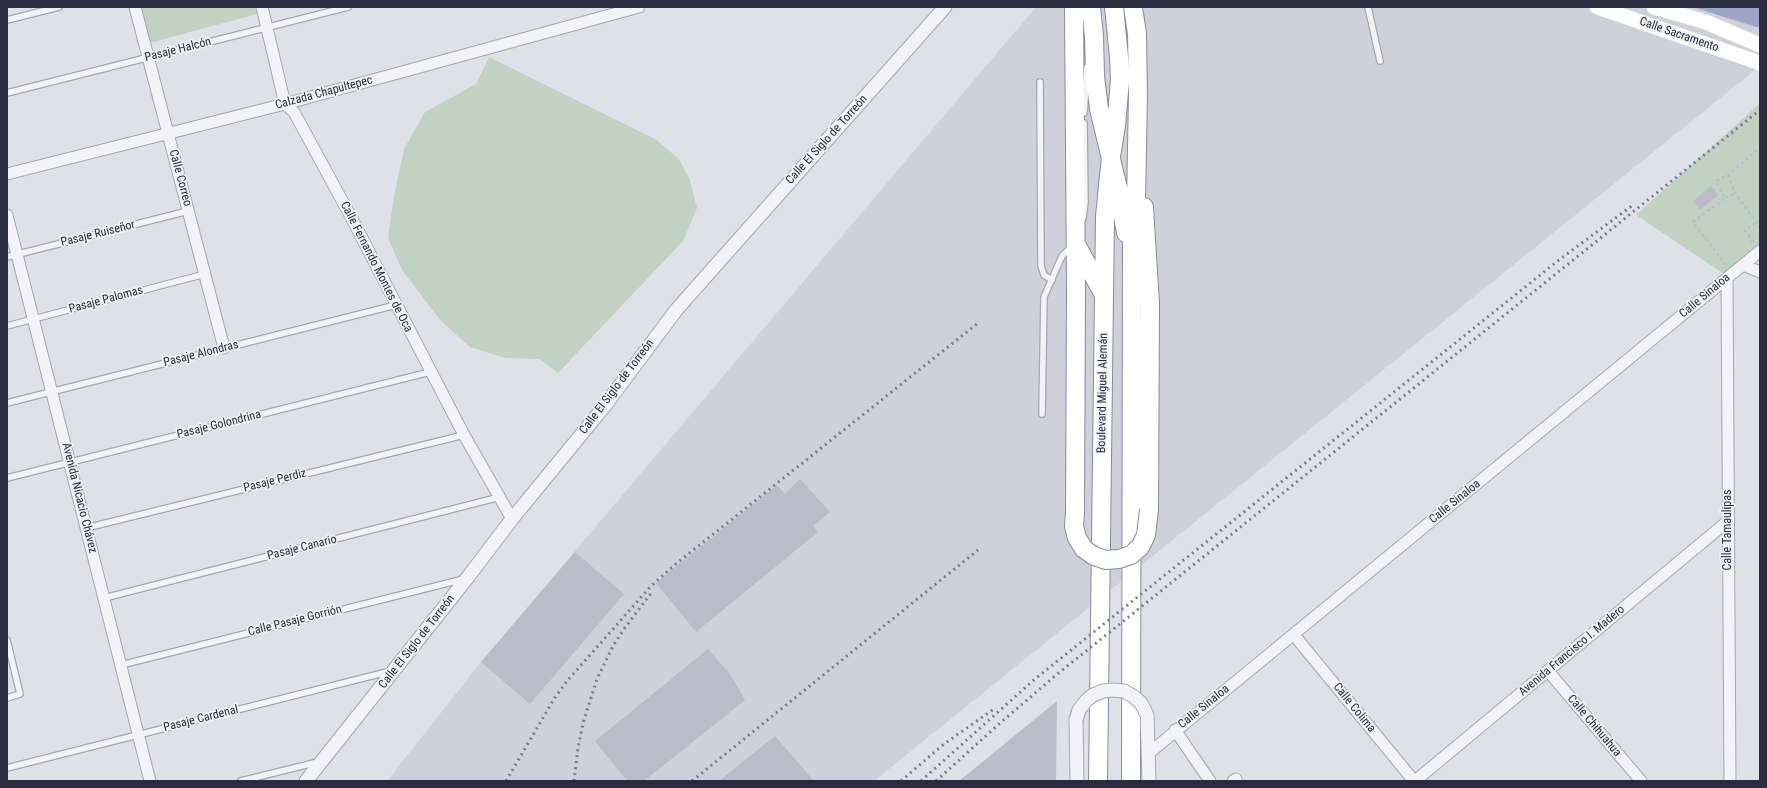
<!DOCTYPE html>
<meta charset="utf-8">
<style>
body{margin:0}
#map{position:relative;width:1767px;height:788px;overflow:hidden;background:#e0e1e8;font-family:"Roboto Condensed",sans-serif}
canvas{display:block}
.frame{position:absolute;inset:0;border:8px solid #2a2b3f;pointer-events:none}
</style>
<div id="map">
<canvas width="1767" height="788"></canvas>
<div class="frame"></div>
</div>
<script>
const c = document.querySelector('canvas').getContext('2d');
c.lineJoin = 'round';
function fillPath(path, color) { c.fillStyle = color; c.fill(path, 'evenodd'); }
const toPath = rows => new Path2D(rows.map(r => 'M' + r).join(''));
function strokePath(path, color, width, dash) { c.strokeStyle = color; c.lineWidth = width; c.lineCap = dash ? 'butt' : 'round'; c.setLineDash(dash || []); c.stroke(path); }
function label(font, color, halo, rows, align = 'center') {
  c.font = font + ' "Roboto Condensed",sans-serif'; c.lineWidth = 3.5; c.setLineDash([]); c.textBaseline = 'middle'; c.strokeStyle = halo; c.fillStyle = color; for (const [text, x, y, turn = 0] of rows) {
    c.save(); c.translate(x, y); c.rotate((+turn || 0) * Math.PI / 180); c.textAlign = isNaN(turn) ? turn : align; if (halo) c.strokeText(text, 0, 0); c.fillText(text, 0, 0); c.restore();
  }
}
fillPath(toPath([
 [1036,7,1760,7,1760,66,874,781,387,781,481,662]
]), '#cfd0da');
fillPath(toPath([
 [137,7,256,7,257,14,146,44],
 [489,57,655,139,679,159,690,180,697,208,683,241,558,373,539,359,505,358,470,347,440,320,402,270,388,238,394,196,404,149,425,112,476,84],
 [1760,103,1760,244,1724,274,1636,215]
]), '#c2d2c2');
fillPath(toPath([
 [1693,7,1760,7,1760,28,1753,26]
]), '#9da5c7');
fillPath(toPath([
 [1711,186,1718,195,1700,210,1693,201],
 [800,479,830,512,813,526,818,532,696,632,656,583,777,485,785,494],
 [575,552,624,594,530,704,481,662],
 [708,649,730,674,745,700,644,781,627,781,595,741],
 [1057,701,1056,781,959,781],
 [775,736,814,781,719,781]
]), '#bbbcc8');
const service = toPath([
 [1368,7,1380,61],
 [7,20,59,7],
 [1040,82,1041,266,1044,275,1052,280],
 [7,93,348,7],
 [1084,113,1087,67],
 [1083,218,1085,202,1084,123],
 [7,257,188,211],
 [7,326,205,274],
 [7,403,396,305],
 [1042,414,1044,297,1062,256,1072,246],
 [7,478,430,372],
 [86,528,464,435],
 [104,598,500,497],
 [7,640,20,694,7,698],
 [121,665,464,579],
 [7,768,391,671],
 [241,781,318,762]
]);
const minor = toPath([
 [135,7,224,348],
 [262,7,285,104,294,112,350,215,464,435,512,519],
 [7,174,285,104,639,7],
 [7,215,150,781],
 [1743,265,1760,272],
 [1727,278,1730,781],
 [1294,635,1414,781],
 [1548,671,1641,781],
 [1175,730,1210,781],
 [1149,753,1760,251],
 [1233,781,1236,779],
 [1415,781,1728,521]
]);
const tertiary = toPath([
 [1147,715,1149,781],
 [1076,720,1077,781],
 [306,781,468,577,512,519,603,408,677,309,945,7]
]);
const trunk = toPath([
 [1074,7,1076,292,1075,513],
 [1091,7,1094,36,1095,76,1099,109,1118,188,1126,233],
 [1144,207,1150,303,1149,510],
 [1077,246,1104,295],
 [1098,781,1105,216,1111,156,1116,126,1120,80,1119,57,1114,7],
 [1131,781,1132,245,1136,200,1138,95,1137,34,1133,7]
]);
strokePath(service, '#a6a7b2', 8);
strokePath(minor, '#a6a7b2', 13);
strokePath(tertiary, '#a6a7b2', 15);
strokePath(trunk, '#898b9e', 20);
strokePath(toPath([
 [1728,175,1735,193,1760,228],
 [1725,198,1735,193],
 [1753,242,1745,230,1760,220],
 [1726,265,1693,222,1725,198,1716,181,1728,175,1760,147]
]), '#bfbfc7', 2.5, [3, 3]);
strokePath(service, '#f3f3f7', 5.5);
strokePath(minor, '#f3f3f7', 11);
strokePath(tertiary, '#f3f3f7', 13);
strokePath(toPath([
 [1597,7,1760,63],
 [1654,7,1706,22,1760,45]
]), '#fff', 15);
strokePath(trunk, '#fff', 18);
strokePath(toPath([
 [506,781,554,699,567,681,651,586,677,563,978,323],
 [574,781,578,748,583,723,597,679,613,646,624,629,652,592],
 [692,781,978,550],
 [901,781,944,744,994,709],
 [921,781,1035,679,1559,260,1633,205],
 [936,781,999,724,1055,676,1760,110]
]), '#7b7d91', 3, [2, 4]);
const tertiaryBridge = toPath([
 [1076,720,1079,710,1086,701,1093,695,1103,691,1113,690,1124,691,1133,696,1141,703,1147,715]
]);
const trunkBridge = toPath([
 [1075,513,1074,526,1077,538,1084,549,1094,556,1106,560,1119,559,1131,555,1140,547,1146,535,1149,510]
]);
strokePath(tertiaryBridge, '#a6a7b2', 15, []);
strokePath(trunkBridge, '#898b9e', 20, []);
strokePath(tertiaryBridge, '#f3f3f7', 13);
strokePath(trunkBridge, '#fff', 18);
label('12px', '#2a2b3f', '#f0f1f6', [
 ["Calle Sacramento",1679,35,19],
 ["Pasaje Halcón",178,50,-14],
 ["Calzada Chapultepec",324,93,-15],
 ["Calle El Siglo de Torreón",827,140,-48],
 ["Calle Correo",180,178,75],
 ["Pasaje Ruiseñor",98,234,-14],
 ["Calle Fernando Montes de Oca",376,267,63],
 ["Calle Sinaloa",1705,296,-40],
 ["Pasaje Palomas",106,300,-15],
 ["Pasaje Alondras",201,354,-14],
 ["Calle El Siglo de Torreón",617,387,-53],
 ["Boulevard Miguel Alemán",1103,393,-89],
 ["Pasaje Golondrina",219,425,-14],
 ["Pasaje Perdiz",275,481,-14],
 ["Avenida Nicacio Chávez",79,498,76],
 ["Calle Sinaloa",1455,502,-39],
 ["Calle Tamaulipas",1728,530,-90],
 ["Pasaje Canario",302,548,-14],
 ["Calle Pasaje Gorrión",295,621,-14],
 ["Calle El Siglo de Torreón",417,642,-52],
 ["Avenida Francisco I. Madero",1572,651,-40],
 ["Calle Sinaloa",1204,707,-39],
 ["Calle Colima",1354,708,51],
 ["Pasaje Cardenal",201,719,-14],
 ["Calle Chihuahua",1594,726,50]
]);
</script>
